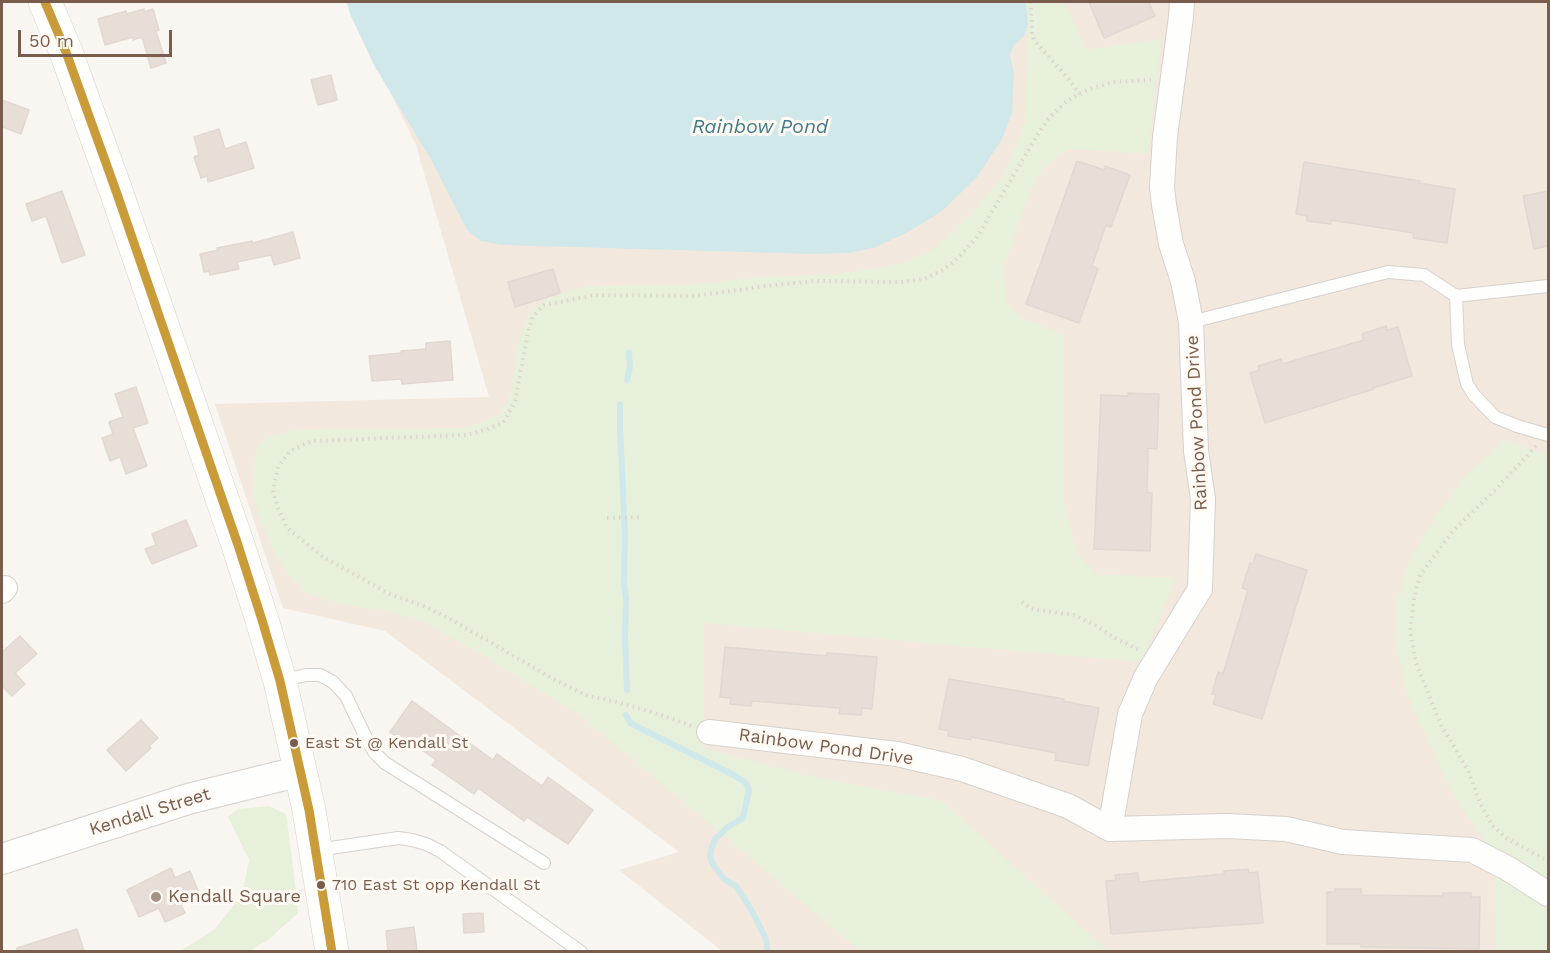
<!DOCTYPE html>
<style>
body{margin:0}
#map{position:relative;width:1550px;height:953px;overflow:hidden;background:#f9f5f0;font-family:"Work Sans",sans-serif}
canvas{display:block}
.frame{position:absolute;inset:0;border:3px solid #7a5c4d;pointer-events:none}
.scale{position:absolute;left:18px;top:30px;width:154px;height:27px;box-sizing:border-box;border:3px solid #7a5c4d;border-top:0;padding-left:8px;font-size:18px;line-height:21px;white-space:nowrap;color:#7a5c4d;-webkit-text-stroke:4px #fffaf3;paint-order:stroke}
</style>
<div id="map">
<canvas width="1550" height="953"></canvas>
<div class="frame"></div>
<div class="scale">50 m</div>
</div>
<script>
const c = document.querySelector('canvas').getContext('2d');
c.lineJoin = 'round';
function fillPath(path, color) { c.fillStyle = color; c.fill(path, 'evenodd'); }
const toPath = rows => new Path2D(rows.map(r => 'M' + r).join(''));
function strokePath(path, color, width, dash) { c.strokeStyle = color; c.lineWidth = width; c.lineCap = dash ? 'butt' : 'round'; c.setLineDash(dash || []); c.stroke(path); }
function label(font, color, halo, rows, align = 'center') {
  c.font = font + ' "Work Sans",sans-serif'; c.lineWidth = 6; c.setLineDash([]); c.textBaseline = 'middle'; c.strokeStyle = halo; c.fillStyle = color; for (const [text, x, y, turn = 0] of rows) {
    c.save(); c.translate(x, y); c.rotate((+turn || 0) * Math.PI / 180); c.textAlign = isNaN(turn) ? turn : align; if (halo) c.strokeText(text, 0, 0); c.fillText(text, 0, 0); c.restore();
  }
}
fillPath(toPath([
 [346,2,1548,2,1548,951,722,951,619,870,679,852,385,631,283,608,215,404,489,397,416,145]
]), '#f2e8de');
fillPath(toPath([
 [1026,2,1065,2,1086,50,1161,39,1148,154,1071,149,1057,156,1042,171,1031,188,1004,268,1006,303,1020,317,1063,335,1064,503,1076,551,1096,574,1176,578,1141,662,704,623,703,748,811,776,942,801,1108,951,860,951,734,844,578,714,475,650,422,621,386,611,337,604,308,594,287,573,273,548,259,517,253,492,253,470,257,448,268,437,295,430,467,428,501,413,511,393,520,337,531,311,546,300,570,290,595,286,686,285,760,277,839,274,897,265,930,252,971,215,1005,173,1025,122,1028,25],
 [1504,440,1548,455,1548,951,1496,951,1494,853,1454,796,1406,693,1397,644,1396,604,1409,561,1434,519,1462,480],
 [269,806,286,814,294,874,298,913,268,940,249,951,180,951,214,930,242,895,249,860,228,817,238,809]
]), '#e7f0db');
fillPath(toPath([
 [347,2,1026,2,1028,25,1024,36,1014,45,1010,55,1014,73,1012,113,1002,139,977,177,942,211,910,231,876,247,849,253,812,254,503,245,481,241,467,230,432,161,375,67,350,14]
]), '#d0e8ea');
strokePath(toPath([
 [627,380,630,367,629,353],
 [620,404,620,428,625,534,624,583,626,600,625,637,627,690],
 [626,715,630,723,732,774,746,783,749,790,743,818,729,826,715,839,711,850,710,858,714,866,725,880,736,886,752,911,766,939,768,952]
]), '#d0e8ea', 6);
const building = toPath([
 [1089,2,1149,2,1155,16,1104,38,1089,2],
 [144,9,144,12,153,9,159,30,156,31,166,63,151,68,142,37,133,40,133,37,105,45,98,19,126,11,127,14,144,9],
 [331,75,337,100,318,105,311,80,331,75],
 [2,100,29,110,21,134,2,127,2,100],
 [219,129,225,149,246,142,254,168,208,182,207,176,201,178,194,157,199,155,194,137,219,129],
 [1077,161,1104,170,1105,166,1130,175,1111,227,1106,225,1092,266,1098,269,1079,323,1026,304,1077,161],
 [1304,162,1420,181,1419,183,1455,189,1447,243,1413,238,1414,233,1331,220,1331,224,1307,221,1307,216,1296,214,1304,162],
 [62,191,85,255,62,263,46,216,32,221,26,204,62,191],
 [1548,191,1548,246,1534,249,1523,196,1548,191],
 [293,232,300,258,274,265,271,255,237,262,239,269,210,275,209,271,204,272,200,254,218,250,217,248,252,241,253,243,293,232],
 [553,269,560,293,515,307,508,282,553,269],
 [1386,326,1387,330,1398,327,1412,376,1373,388,1374,389,1265,423,1250,373,1259,370,1258,366,1281,359,1282,364,1364,340,1362,334,1386,326],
 [450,341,453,380,402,384,401,379,372,381,369,356,401,353,401,351,426,349,426,343,450,341],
 [136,387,148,423,133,428,147,466,126,474,120,457,110,461,102,438,113,434,109,422,123,417,115,394,136,387],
 [1128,393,1159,394,1157,449,1148,448,1147,493,1152,493,1150,551,1094,549,1101,395,1128,396,1128,393],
 [186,520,197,546,152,564,145,549,156,545,152,534,186,520],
 [1256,554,1307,570,1262,719,1213,704,1216,695,1212,694,1218,672,1223,674,1248,590,1242,588,1250,563,1253,564,1256,554],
 [20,636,37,654,15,673,25,684,12,696,2,686,2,652,20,636],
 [725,647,827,656,827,653,877,657,872,709,862,708,861,715,839,714,840,708,752,701,751,706,730,704,731,698,720,697,725,647],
 [949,679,1064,699,1063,701,1099,708,1088,766,1055,760,1056,753,971,737,971,740,948,736,949,731,939,729,949,679],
 [412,701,493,760,497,754,542,786,548,777,593,810,568,844,527,817,524,821,478,788,474,794,432,765,436,760,411,742,409,745,390,732,412,701],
 [141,720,158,738,149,746,151,748,126,771,107,750,141,720],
 [171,868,175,878,190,871,199,893,180,902,185,913,165,922,159,908,139,917,127,890,171,868],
 [1248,869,1249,873,1258,872,1263,923,1111,934,1106,881,1116,880,1115,875,1138,873,1139,882,1224,874,1224,871,1248,869],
 [1335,889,1361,889,1361,895,1443,896,1443,893,1471,893,1471,897,1480,897,1479,949,1361,947,1361,944,1327,944,1327,892,1335,892,1335,889],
 [483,913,484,932,464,933,463,914,483,913],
 [414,927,417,951,388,951,386,931,414,927],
 [77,929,84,951,17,951,17,948,77,929]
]);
fillPath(building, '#e6ded7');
strokePath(building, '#e2d8d2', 1.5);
const service = toPath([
 [1456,296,1458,345,1467,384,1474,395,1495,417,1517,426,1548,435],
 [1191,322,1388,272,1424,275,1456,296,1548,286],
 [280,681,306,675,320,675,333,682,346,696,367,740,375,753,385,763,544,863],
 [317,850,398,838,412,840,426,844,440,851,581,952]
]);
const minor = toPath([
 [1182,2,1181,17,1165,137,1162,187,1164,205,1171,244,1183,281,1191,322,1196,451,1203,499,1200,589,1146,677,1130,714,1110,829,1227,826,1286,829,1343,842,1472,850,1507,868,1548,894],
 [2,591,5,588],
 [709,732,897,754,962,769,1068,806,1110,829]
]);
const tertiary = toPath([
 [2,859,188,799,301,771]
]);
const secondary = toPath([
 [45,2,66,52,116,191,238,545,262,620,280,681,309,810,332,952]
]);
strokePath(service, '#d7d1cb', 14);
strokePath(minor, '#d7d1cb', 26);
strokePath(tertiary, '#d7d1cb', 32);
strokePath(secondary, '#d9d2cb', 34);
strokePath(toPath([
 [1031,2,1032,35,1034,40,1064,74,1080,94],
 [1536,446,1496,489,1453,531,1420,575,1414,599,1410,631,1416,663,1441,725,1468,770,1480,803,1492,825,1506,838,1548,861],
 [607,518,642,517],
 [1022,602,1031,609,1074,615,1095,625,1115,638,1139,650],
 [691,726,664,716,617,702,588,696,557,681,450,619,426,607,390,594,323,557,287,528,278,508,273,490,278,467,290,451,311,441,466,435,485,430,503,423,515,402,529,327,533,316,544,305,596,295,694,296,774,285,815,281,901,282,924,279,943,270,959,257,977,237,1038,134,1048,119,1067,101,1087,90,1113,82,1151,80]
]), '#dcd5d0', 4, [1.5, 4.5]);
strokePath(service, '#fefefd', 12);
strokePath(minor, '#fefefd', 24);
strokePath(tertiary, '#fefefd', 30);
strokePath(secondary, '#fefefd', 33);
strokePath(toPath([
 [45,2,66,52,116,191,238,545,262,620,280,681,309,810,332,952]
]), '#ca9c39', 9);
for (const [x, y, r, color] of [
 [294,743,5,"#7a5c4d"],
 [321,885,5,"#7a5c4d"],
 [156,897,6,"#a69286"]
]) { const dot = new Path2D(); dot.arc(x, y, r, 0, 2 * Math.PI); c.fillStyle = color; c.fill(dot); strokePath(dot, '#fffaf3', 2); }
label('16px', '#7a5c4d', '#fffaf3', [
 ["East St @ Kendall St",305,743],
 ["710 East St opp Kendall St",332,885]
], 'left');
label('18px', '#7a5c4d', '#fffaf3', [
 ["Rainbow Pond Drive",1197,423,-93],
 ["Rainbow Pond Drive",826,747,8],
 ["Kendall Street",150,812,-17]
]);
label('18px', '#7a5c4d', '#fffaf3', [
 ["Kendall Square",168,897]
], 'left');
label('italic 20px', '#437c86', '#fffaf3', [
 ["Rainbow Pond",760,127]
]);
</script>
